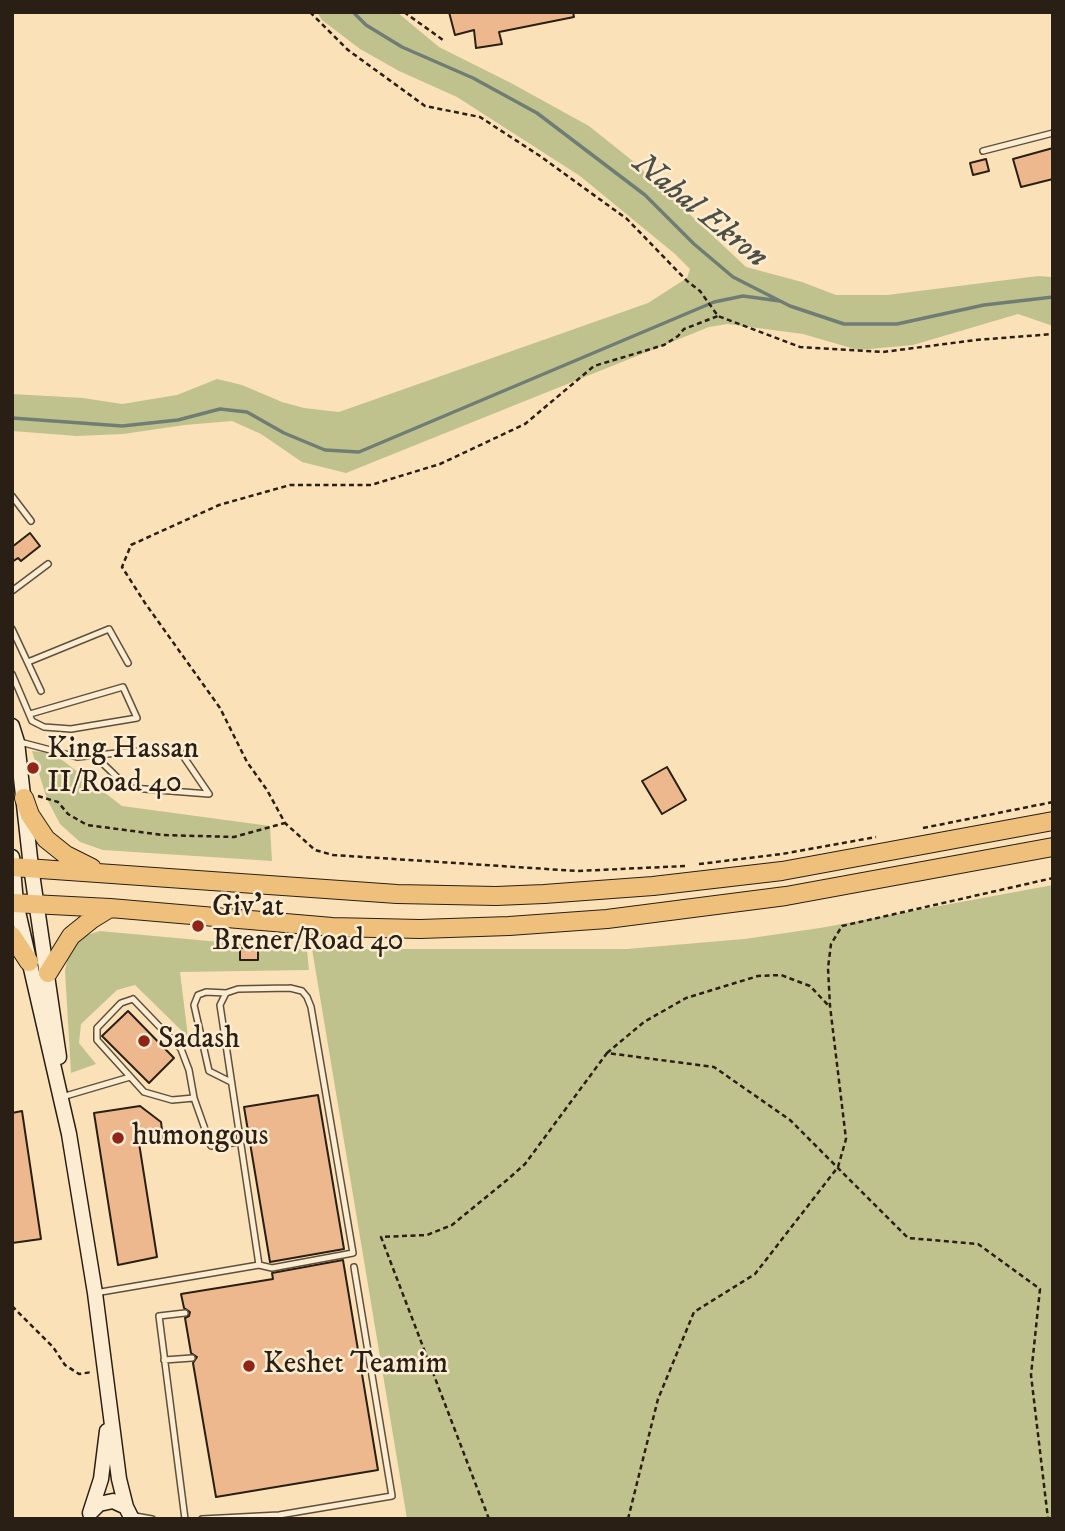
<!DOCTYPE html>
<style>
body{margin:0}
#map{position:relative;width:1065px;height:1531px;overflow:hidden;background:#fbe1b8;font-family:"IM FELL DW Pica",serif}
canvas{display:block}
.frame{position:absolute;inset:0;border:14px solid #2a1f14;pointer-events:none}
</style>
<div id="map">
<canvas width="1065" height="1531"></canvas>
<div class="frame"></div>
</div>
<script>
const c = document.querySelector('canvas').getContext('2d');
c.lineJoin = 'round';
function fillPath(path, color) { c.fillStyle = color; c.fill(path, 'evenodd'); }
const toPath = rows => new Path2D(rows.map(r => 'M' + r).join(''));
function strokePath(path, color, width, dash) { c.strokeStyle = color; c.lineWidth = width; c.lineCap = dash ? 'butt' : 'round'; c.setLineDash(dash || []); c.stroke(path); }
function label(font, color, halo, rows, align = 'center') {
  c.font = font + ' "IM FELL DW Pica",serif'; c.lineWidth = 5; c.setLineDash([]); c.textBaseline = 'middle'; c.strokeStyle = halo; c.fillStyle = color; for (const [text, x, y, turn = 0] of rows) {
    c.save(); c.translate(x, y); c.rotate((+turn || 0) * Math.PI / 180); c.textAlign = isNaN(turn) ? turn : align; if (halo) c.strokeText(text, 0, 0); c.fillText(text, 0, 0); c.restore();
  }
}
fillPath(toPath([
 [317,12,397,12,439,47,511,83,589,126,634,162,746,267,802,282,836,295,887,295,1038,276,1053,277,1053,326,1018,314,913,345,858,350,803,334,727,324,709,327,346,473,302,462,261,434,232,421,185,425,123,434,77,436,12,431,12,394,83,398,122,404,177,395,217,379,242,385,282,402,304,408,339,412,648,303,687,278,690,269,675,254,580,176,457,97,399,71,360,49,322,20],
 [32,751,53,753,122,806,270,826,272,861,103,850,80,842,60,824,47,799],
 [1053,885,1053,1519,407,1519,312,949,627,949,744,939,820,928],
 [100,931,307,950,309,970,180,972,188,1037,135,985,117,990,81,1024,79,1043,96,1064,71,1073,65,971,69,951,84,936]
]), '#c0c28e');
strokePath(toPath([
 [353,12,366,25,402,47,473,78,537,113,645,195,694,244,733,277,790,306,844,324,897,324,984,305,1053,297],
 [12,418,122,426,178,420,220,409,247,412,284,433,325,450,359,452,714,302,743,296,780,301]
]), '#707d74', 3.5);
const building = toPath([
 [449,12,573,12,574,17,499,32,502,44,476,48,474,30,455,35,449,12],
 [1053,148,1053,179,1021,187,1013,159,1053,148],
 [986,159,989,171,973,175,970,163,986,159],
 [30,533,40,546,21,561,18,558,12,562,12,547,30,533],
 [667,767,686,800,662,814,642,781,667,767],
 [240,948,258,948,258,960,240,960,240,948],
 [128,1011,174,1058,149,1083,102,1036,128,1011],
 [318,1095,344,1249,270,1262,244,1107,318,1095],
 [140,1106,161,1122,163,1138,139,1143,157,1257,118,1265,94,1113,140,1106],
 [22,1111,41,1239,12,1243,12,1113,22,1111],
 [343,1260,378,1470,216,1497,193,1363,197,1357,191,1353,185,1318,189,1316,190,1312,184,1308,181,1294,273,1279,272,1273,343,1260]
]);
fillPath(building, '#eeb88e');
strokePath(building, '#2a1f14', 2);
const lane = toPath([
 [983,151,1053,133],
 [12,496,31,521],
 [12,591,48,564],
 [12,629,41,691],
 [28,662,109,629,128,663],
 [12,674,32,721,44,727,71,729,137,718,123,687,30,714],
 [20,742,77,757,177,747,209,794,132,788,122,782,94,755],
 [290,988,302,991,307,997,311,1007,353,1253,272,1268,259,1265,220,1005,226,993,238,989,290,988],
 [226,993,206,992,198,995,194,1005,209,1071,231,1082],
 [133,999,181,1049,189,1070,194,1098,172,1100,144,1092,97,1040,97,1028,121,1003,133,999],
 [62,1097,130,1077],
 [194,1098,211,1146,240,1142],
 [95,1293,259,1265],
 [185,1313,159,1316,185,1519],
 [164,1360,192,1358],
 [135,1516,152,1519],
 [202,1519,279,1515,392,1496,354,1267]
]);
const secondary = toPath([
 [12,726,17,742,31,867,59,1057],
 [12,857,16,903,69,1134,95,1293,119,1479,126,1507],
 [90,1513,101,1479,107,1431],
 [90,1513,99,1504,113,1501,126,1507,132,1519]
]);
const highway = toPath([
 [24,798,30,815,46,839,66,855,92,868],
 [12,867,397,894,496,896,544,894,653,886,782,871,1053,821],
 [12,903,110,908,332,927,420,929,509,926,607,919,786,896,1053,847],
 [12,936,29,962],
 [48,973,71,936,92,919,110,908]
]);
strokePath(lane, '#5e503d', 8);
strokePath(secondary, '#2a1f14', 17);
strokePath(highway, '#2a1f14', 20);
strokePath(toPath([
 [310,12,348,50,425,106,480,117,540,156,627,219,687,281,700,291,718,316,800,347,883,352,976,340,1053,334],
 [404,12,443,40],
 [38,796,58,802,68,814,87,825,163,835,234,837,285,823],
 [923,828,1053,802],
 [699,864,782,854,876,837],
 [685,866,577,871,333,855,315,850,285,823,267,790,247,762,220,708,145,603,122,567,131,545,219,505,290,485,371,485,440,464,525,424,594,366,664,345,678,336,684,329,718,316],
 [607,1053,644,1022,686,998,758,976,781,975,810,986,828,1005],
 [12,1306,53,1347,65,1365,79,1374,92,1372],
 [489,1519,381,1237,427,1235,452,1225,507,1180,525,1164,607,1053,714,1067,790,1120,908,1238,978,1244,1040,1289,1031,1375,1048,1519],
 [628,1519,658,1399,694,1312,755,1274,838,1167,846,1139,830,1006,828,968,831,944,842,926,1053,878]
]), '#2a1f14', 2.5, [5, 3.5]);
strokePath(lane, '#fcecd1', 5);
strokePath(secondary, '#fcecd1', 14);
strokePath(highway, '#eec07c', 18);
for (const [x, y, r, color] of [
 [33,768,7,"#8f2418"],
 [198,926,7,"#8f2418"],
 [144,1041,7,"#8f2418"],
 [118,1138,7,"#8f2418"],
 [249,1366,7,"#8f2418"]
]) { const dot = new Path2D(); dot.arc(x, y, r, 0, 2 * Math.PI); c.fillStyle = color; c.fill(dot); strokePath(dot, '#fcecd1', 2.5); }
label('30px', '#2a1f14', '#fcecd1', [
 ["King Hassan",47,751],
 ["II/Road 40",47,785],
 ["Giv'at",212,909],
 ["Brener/Road 40",212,943],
 ["Sadash",158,1041],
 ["humongous",132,1138],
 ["Keshet Teamim",263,1366]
], 'left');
label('italic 32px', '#4d4e44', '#fcecd1', [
 ["Nahal Ekron",699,212,39]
]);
</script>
